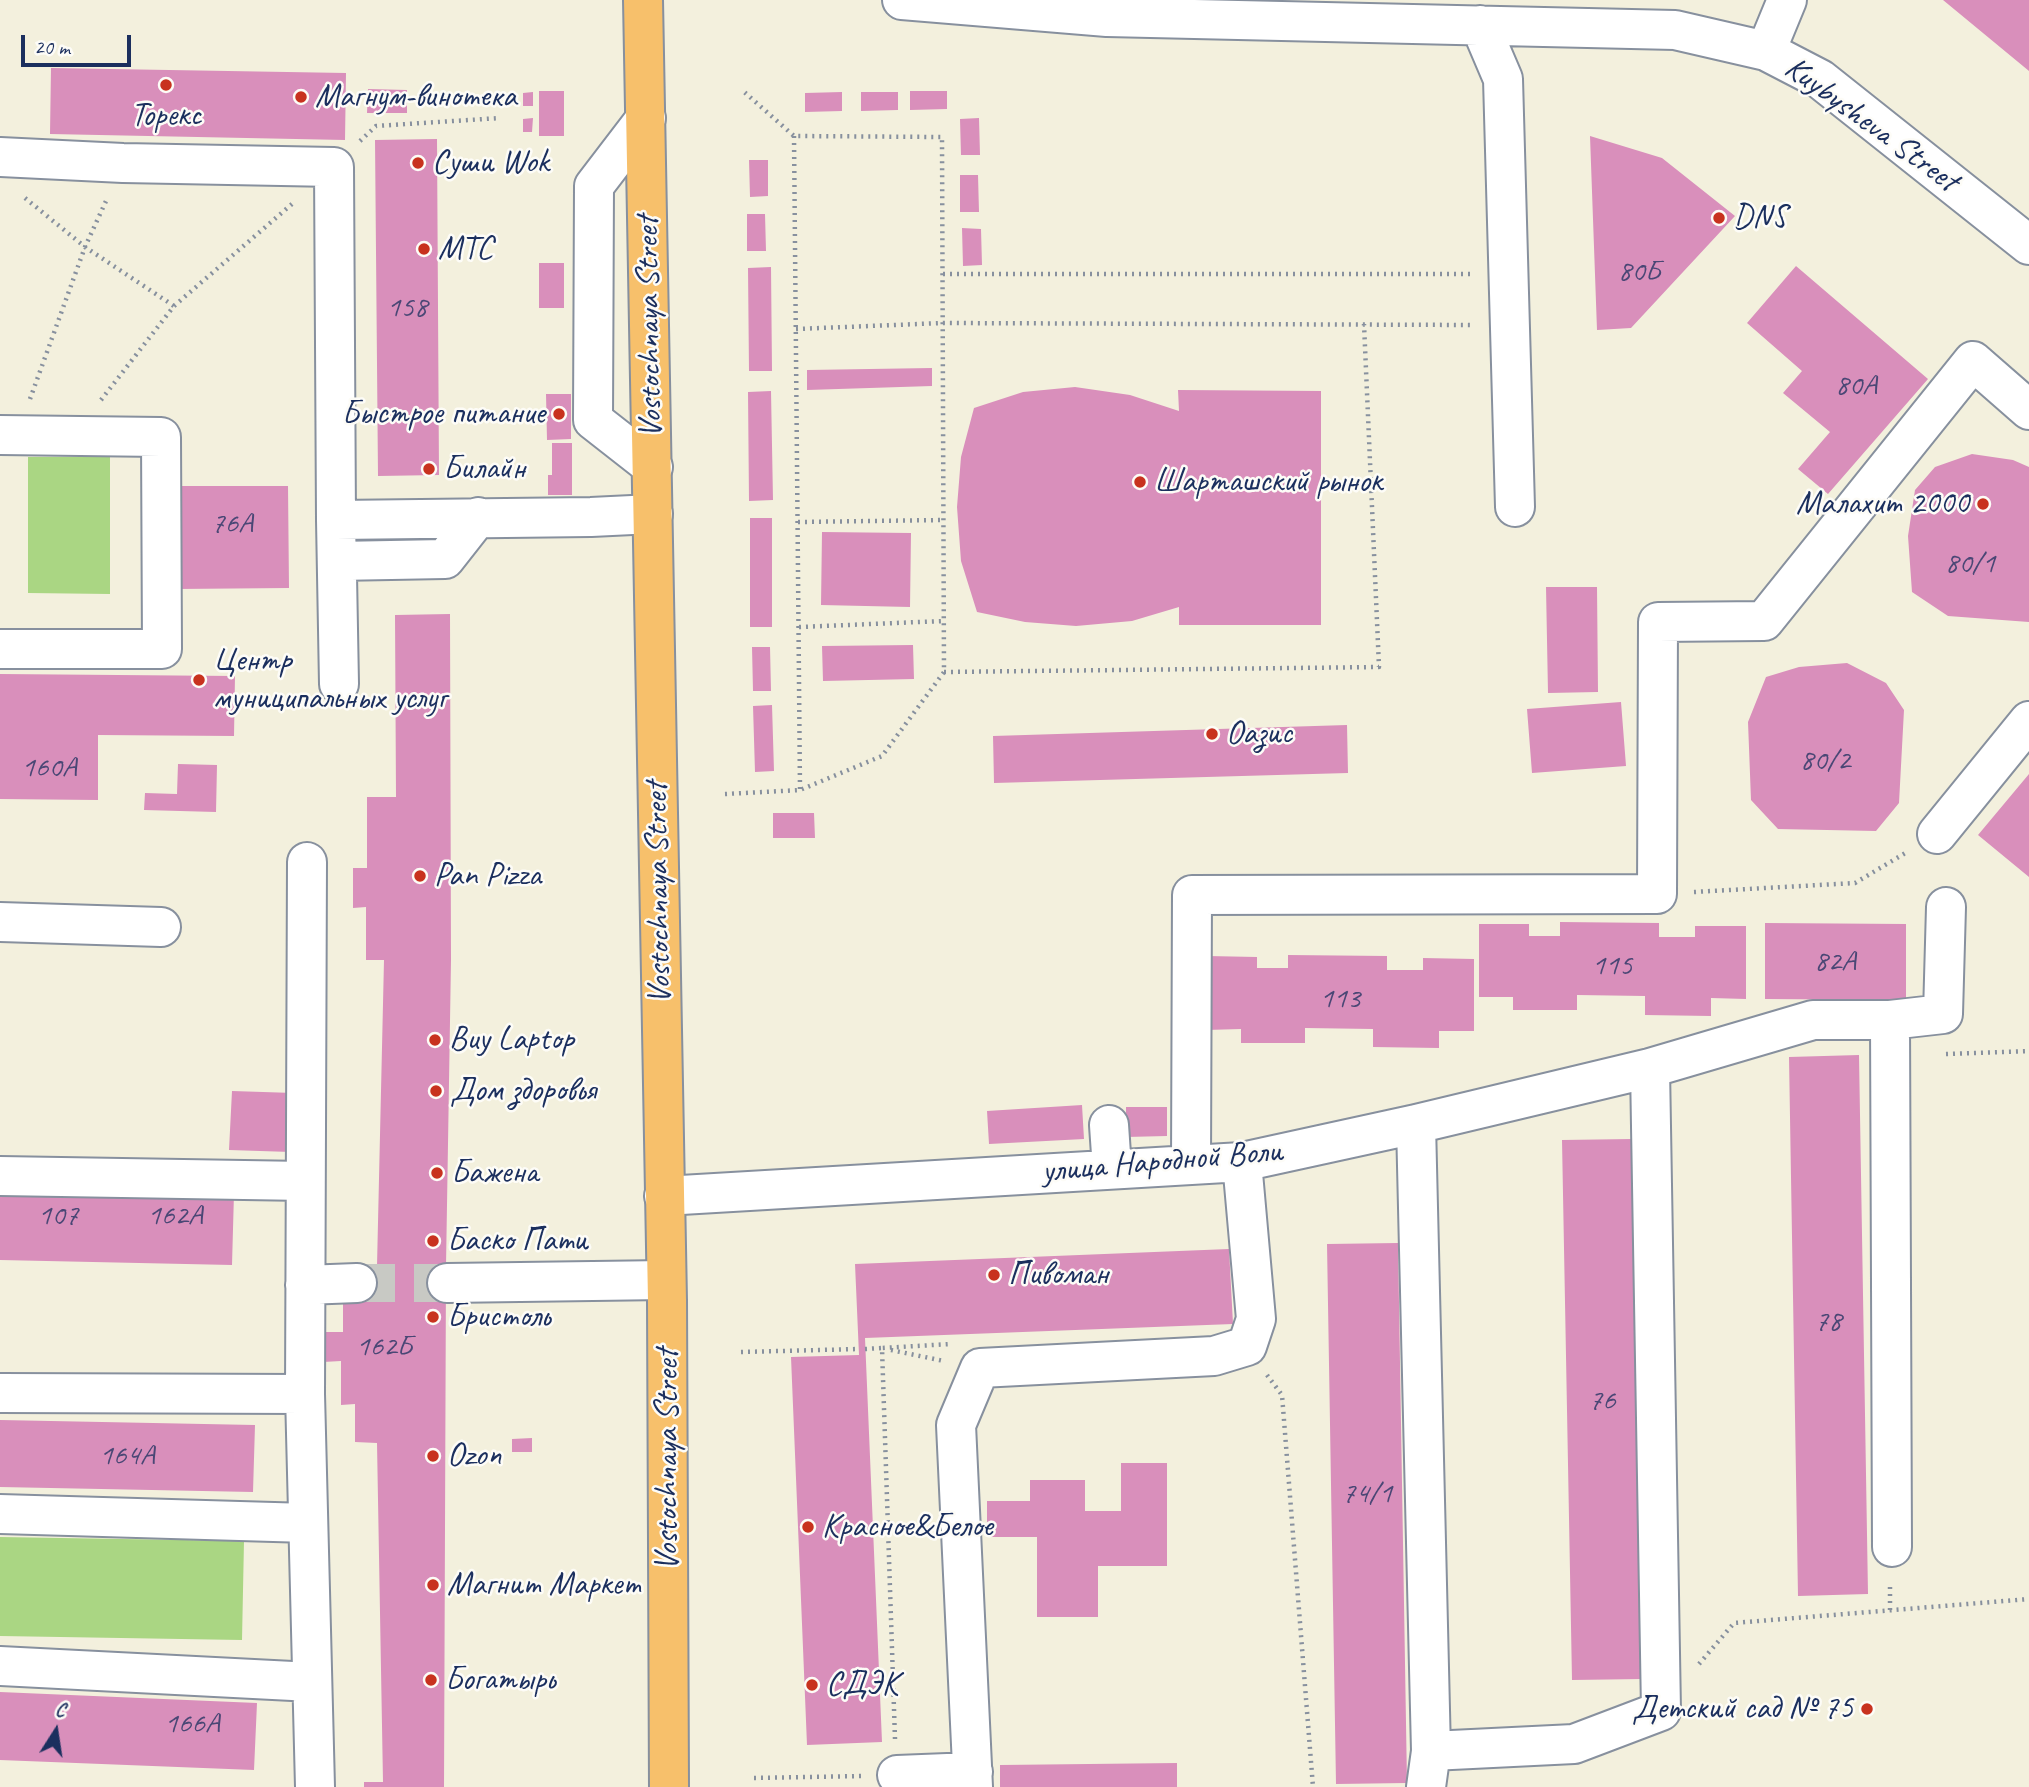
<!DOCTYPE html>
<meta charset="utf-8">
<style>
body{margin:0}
#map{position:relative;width:2029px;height:1787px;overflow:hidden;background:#f3f0dd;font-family:Caveat,sans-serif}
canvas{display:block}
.north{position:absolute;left:21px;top:1696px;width:70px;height:70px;-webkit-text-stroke:5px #fdfcf7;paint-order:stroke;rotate:12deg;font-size:19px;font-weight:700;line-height:28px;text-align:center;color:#1b2f5e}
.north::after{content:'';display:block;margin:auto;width:24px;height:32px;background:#1b2f5e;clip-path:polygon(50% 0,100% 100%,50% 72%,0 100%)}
.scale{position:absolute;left:21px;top:35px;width:110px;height:32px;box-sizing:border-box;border:4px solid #1b2f5e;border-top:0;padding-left:9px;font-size:21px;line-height:24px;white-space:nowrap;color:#1b2f5e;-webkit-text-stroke:5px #fdfcf7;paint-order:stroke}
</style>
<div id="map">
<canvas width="2029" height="1787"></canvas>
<div class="north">С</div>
<div class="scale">20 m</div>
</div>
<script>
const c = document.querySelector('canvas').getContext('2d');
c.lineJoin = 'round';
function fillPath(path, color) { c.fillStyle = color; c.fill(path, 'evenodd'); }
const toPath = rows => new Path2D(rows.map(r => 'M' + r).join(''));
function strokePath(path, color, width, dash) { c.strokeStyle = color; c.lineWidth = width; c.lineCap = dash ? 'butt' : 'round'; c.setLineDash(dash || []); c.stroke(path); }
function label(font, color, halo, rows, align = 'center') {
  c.font = font + ' Caveat,sans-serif'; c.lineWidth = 5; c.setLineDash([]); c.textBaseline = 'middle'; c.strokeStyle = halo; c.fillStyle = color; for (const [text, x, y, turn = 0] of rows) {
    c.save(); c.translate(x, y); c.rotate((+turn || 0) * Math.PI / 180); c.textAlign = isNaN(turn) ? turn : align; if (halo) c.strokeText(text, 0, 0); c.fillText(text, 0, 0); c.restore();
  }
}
fillPath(toPath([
 [28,457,110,457,110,594,28,593],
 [0,1537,244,1541,242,1640,0,1636]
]), '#aad683');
fillPath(toPath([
 [1943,0,2029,0,2029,71],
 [51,68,346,73,345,140,50,134],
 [368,89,407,90,407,113,367,113],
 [539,91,564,91,564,136,539,136],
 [910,91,947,91,947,109,910,110],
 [533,92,533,106,523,106,523,93],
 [842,92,842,111,805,112,805,93],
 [861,92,898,92,898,110,861,111],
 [533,118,532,132,523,132,523,119],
 [979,118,980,155,961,155,960,119],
 [1590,136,1662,158,1735,216,1631,328,1597,330],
 [437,139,439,475,378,476,375,140],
 [749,160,768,160,768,196,750,197],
 [960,175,978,175,979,212,960,212],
 [747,214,765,214,766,251,747,251],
 [962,228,981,229,982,265,963,266],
 [539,263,564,263,564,308,539,308],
 [1796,266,1928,379,1828,494,1798,469,1830,432,1783,393,1802,371,1747,323],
 [771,267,772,371,749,371,748,268],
 [932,368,932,386,807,390,807,370],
 [1075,387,1130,395,1179,411,1178,390,1321,391,1321,625,1179,625,1179,607,1132,621,1076,626,1025,622,977,612,961,561,957,507,961,457,974,408,1023,392],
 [771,391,773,500,749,501,748,392],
 [546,394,571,394,571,439,547,440],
 [552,443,572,443,572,495,548,495,548,475,552,475],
 [1972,454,2013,460,2029,467,2029,622,1948,616,1912,592,1908,536,1915,490,1935,467],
 [176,486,288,486,289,588,177,589],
 [750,518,772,518,772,627,750,627],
 [822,532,911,533,910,607,821,605],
 [1546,587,1597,587,1598,692,1548,693],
 [450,614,451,960,446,1266,444,1787,364,1787,364,1782,383,1782,377,1443,355,1442,355,1404,341,1405,341,1361,323,1362,322,1332,343,1332,343,1301,357,1266,377,1266,384,960,366,960,366,907,353,908,353,868,367,868,367,797,396,797,395,615],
 [913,645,914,679,823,681,822,646],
 [752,647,770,647,771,691,753,691],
 [1847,663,1886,683,1904,710,1899,803,1876,831,1778,829,1751,800,1748,722,1766,677,1799,667],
 [0,674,235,676,234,736,98,735,98,800,0,799],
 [1621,702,1626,766,1532,773,1527,709],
 [772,705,774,771,755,772,753,706],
 [1347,725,1348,773,994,783,993,736],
 [178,764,217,765,216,812,144,810,145,793,177,794],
 [2029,774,2029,877,1978,835],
 [773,813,814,813,815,838,773,838],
 [1560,922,1659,923,1659,937,1695,937,1695,926,1746,926,1746,999,1711,998,1711,1016,1645,1015,1645,996,1577,995,1577,1010,1513,1010,1513,997,1479,997,1479,924,1529,924,1529,936,1560,936],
 [1765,923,1906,924,1906,1000,1765,999],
 [1288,955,1387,956,1387,970,1423,970,1423,958,1474,959,1474,1031,1439,1031,1439,1048,1373,1047,1373,1029,1305,1028,1305,1043,1241,1043,1241,1029,1206,1030,1207,956,1257,957,1257,968,1288,968],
 [1859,1055,1868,1594,1798,1596,1789,1057],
 [232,1091,294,1093,291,1152,229,1150],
 [1082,1105,1084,1139,989,1144,987,1111],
 [1126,1107,1167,1107,1167,1136,1126,1137],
 [1632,1139,1642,1679,1572,1680,1562,1140],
 [0,1192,234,1193,232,1265,0,1260],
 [1398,1243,1407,1783,1336,1784,1327,1244],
 [1229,1249,1233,1324,865,1338,882,1742,807,1745,791,1357,859,1355,855,1264],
 [0,1420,255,1425,253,1492,0,1487],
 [532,1438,532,1452,512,1452,512,1439],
 [1121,1463,1167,1463,1167,1566,1098,1566,1098,1617,1037,1617,1037,1537,987,1537,987,1501,1030,1501,1030,1480,1085,1480,1085,1511,1121,1511],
 [0,1692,257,1703,254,1770,0,1760],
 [1177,1763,1177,1787,1000,1787,1000,1765]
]), '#d98fbb');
strokePath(toPath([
 [357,1283,447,1283]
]), '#c8c9c4', 38, [38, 19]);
const minor = toPath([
 [902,0,1107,17,1675,30,1766,51,1820,79,2029,245],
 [1480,25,1503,79,1515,507],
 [1766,51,1787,0],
 [646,118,594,186,593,420,653,467],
 [0,157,123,163,334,167,336,520],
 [0,435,161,437,162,649,0,649],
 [337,561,445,559,478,517],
 [339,684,336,520,591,517,653,514],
 [1937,834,2029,721],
 [0,922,161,927],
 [1890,1020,1892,1547],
 [1416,1124,1431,1751,1426,1787],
 [1109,1125,1112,1169],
 [1191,1164,1192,895,1657,894,1658,622,1764,621,1973,361,2029,410],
 [0,1176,305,1181],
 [664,1196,1242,1162,1416,1124,1650,1068,1813,1020,1890,1020,1943,1014,1946,907],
 [447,1283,666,1280],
 [305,1285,357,1283],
 [0,1393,305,1394,307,862],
 [305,1394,315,1787],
 [0,1514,308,1523],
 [0,1666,312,1682],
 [1431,1751,1574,1744,1661,1711,1650,1068],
 [897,1775,973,1772],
 [973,1787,956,1425,980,1368,1214,1356,1247,1346,1256,1319,1242,1162]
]);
const major = toPath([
 [643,0,667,1300,669,1787]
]);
strokePath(minor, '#87909e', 42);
strokePath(major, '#87909e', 42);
strokePath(toPath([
 [794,136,800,790],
 [360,141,376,126,500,118],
 [25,198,85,247,174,306],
 [943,274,1470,274],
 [796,329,943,323,1474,325],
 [30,399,85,247,106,201],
 [101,400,174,306,292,204],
 [798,522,943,520],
 [799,627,944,621],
 [944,672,1379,667,1364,324],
 [725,794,800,790,882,756,944,672,942,137,794,136,742,90],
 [1694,892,1855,883,1907,852],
 [1946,1054,2029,1051],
 [865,1349,882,1348],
 [891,1350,944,1361],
 [741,1352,859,1349],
 [1267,1375,1282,1395,1313,1787],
 [1890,1610,1890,1583],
 [1699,1664,1734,1623,2029,1599],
 [895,1739,882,1348,951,1344],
 [754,1778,861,1776]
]), '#87909e', 4.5, [2, 5]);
strokePath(minor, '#fff', 38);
strokePath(major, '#f7c06b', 38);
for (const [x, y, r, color] of [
 [166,85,7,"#c8321e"],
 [301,97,7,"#c8321e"],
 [418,163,7,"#c8321e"],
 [1719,218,7,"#c8321e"],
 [424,249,7,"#c8321e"],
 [559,414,7,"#c8321e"],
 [429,469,7,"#c8321e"],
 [1140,482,7,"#c8321e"],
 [1983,504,7,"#c8321e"],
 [199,680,7,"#c8321e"],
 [1212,734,7,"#c8321e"],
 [420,876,7,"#c8321e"],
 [435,1040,7,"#c8321e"],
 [436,1091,7,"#c8321e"],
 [437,1173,7,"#c8321e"],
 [433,1241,7,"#c8321e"],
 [994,1275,7,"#c8321e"],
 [433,1317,7,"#c8321e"],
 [433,1456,7,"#c8321e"],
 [808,1527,7,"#c8321e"],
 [433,1585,7,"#c8321e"],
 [431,1680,7,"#c8321e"],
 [812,1685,7,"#c8321e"],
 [1867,1709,7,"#c8321e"]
]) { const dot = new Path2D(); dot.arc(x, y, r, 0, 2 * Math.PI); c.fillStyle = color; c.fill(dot); strokePath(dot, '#fdfcf7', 2.5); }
label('30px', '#4a4775', null, [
 ["80Б",1639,272],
 ["158",407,308],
 ["80А",1856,386],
 ["76А",232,524],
 ["80/1",1970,564],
 ["80/2",1825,761],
 ["160А",49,768],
 ["82А",1835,962],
 ["115",1612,966],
 ["113",1340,999],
 ["107",58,1216],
 ["162А",175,1216],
 ["78",1828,1322],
 ["162Б",384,1347],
 ["76",1602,1401],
 ["164А",127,1456],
 ["74/1",1367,1494],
 ["166А",192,1724]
]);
label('33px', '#1b2f5e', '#fdfcf7', [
 ["Магнум-винотека",315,97],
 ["Торекс",166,116,"center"],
 ["Суши Wok",432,163],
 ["DNS",1733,218],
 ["МТС",438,249],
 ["Быстрое питание",545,414,"right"],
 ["Билайн",443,469],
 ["Шарташский рынок",1154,482],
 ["Малахит 2000",1969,504,"right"],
 ["Центр",213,661],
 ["муниципальных услуг",213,699],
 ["Оазис",1226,734],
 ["Pan Pizza",434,876],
 ["Buy Laptop",449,1040],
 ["Дом здоровья",450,1091],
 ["Бажена",451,1173],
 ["Баско Пати",447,1241],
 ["Пивоман",1008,1275],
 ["Бристоль",447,1317],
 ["Ozon",447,1456],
 ["Красное&Белое",822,1527],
 ["Магнит Маркет",447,1585],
 ["Богатырь",445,1680],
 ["СДЭК",826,1685],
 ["Детский сад № 75",1853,1709,"right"]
], 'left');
label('33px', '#1b2f5e', '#fdfcf7', [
 ["Kuybysheva Street",1871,125,36],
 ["Vostochnaya Street",650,327,-91],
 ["Vostochnaya Street",659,893,-91],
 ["улица Народной Воли",1162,1162,-5],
 ["Vostochnaya Street",668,1460,-90]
]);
</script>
